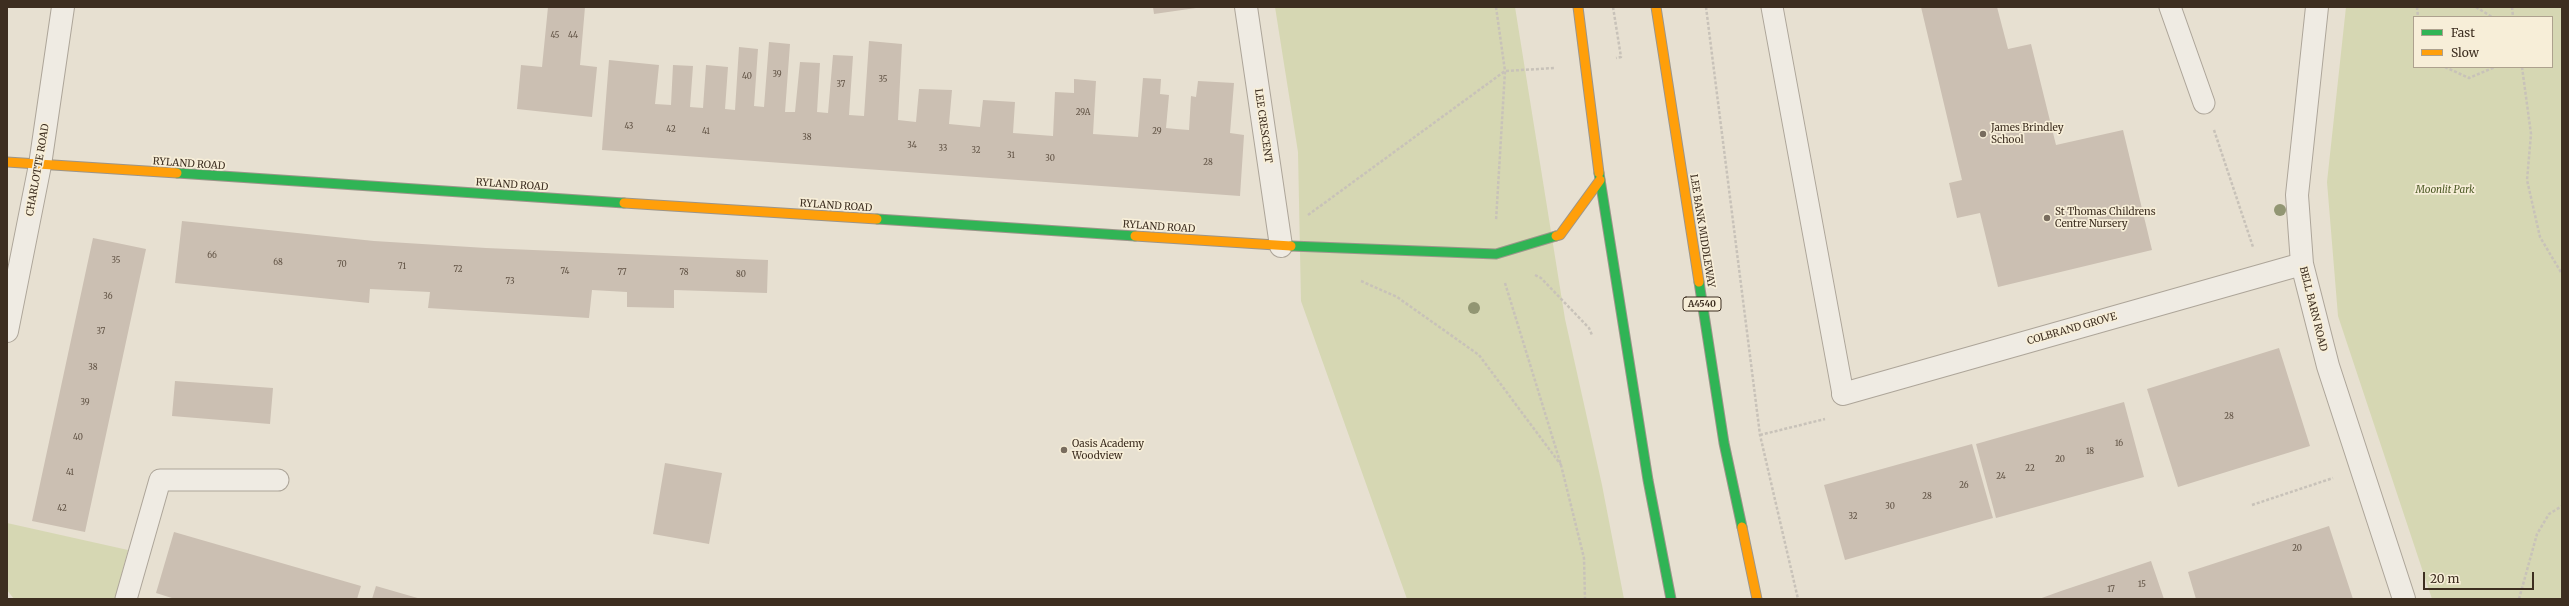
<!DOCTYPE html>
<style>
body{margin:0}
#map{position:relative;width:2569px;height:606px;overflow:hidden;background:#e7e0d1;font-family:Merriweather,serif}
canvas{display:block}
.frame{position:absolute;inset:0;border:8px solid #3d2e20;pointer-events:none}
.legend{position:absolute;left:2413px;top:16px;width:140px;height:52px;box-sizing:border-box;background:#f7eed8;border:1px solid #ada18e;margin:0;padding:5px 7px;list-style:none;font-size:12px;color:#3d2e20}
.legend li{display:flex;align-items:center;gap:8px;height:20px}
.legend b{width:20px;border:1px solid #ada18e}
.scale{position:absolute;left:2423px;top:572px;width:111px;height:18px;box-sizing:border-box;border:2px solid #3d2e20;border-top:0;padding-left:5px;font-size:12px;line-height:14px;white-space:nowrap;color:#3d2e20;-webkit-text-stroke:3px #f7eed8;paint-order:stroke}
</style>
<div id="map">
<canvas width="2569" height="606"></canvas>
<div class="frame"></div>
<ul class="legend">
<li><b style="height:5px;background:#30b455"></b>Fast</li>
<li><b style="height:5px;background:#ff9f0a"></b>Slow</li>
</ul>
<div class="scale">20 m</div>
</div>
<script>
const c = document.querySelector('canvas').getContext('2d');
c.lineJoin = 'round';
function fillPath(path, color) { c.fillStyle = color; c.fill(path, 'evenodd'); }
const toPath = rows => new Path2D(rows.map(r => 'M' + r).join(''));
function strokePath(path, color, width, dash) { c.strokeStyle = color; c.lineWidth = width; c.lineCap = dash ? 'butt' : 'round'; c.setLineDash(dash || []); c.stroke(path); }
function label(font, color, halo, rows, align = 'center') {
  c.font = font + ' Merriweather,serif'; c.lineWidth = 3.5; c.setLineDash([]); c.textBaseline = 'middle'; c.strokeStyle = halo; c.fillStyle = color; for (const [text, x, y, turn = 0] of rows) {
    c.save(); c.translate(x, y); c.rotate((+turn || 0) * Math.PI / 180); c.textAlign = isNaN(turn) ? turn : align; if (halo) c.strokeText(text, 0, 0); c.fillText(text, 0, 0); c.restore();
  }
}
fillPath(toPath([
 [1275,7,1515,7,1565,319,1602,485,1624,599,1407,599,1301,301,1298,152],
 [2346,7,2562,7,2562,599,2432,599,2338,316,2327,182],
 [2414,17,2552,17,2552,67,2414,67],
 [7,523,128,550,115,599,14,599,7,590]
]), '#d6d7b3');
fillPath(toPath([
 [548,7,585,7,580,65,597,67,592,117,517,109,521,65,542,67],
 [1153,7,1196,7,1196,8,1154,14],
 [1921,7,1997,7,2008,49,2031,44,2056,145,2123,130,2152,250,1998,287,1980,213,1957,218,1949,183,1962,180],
 [869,41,902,44,898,120,916,122,919,89,952,90,949,124,980,127,983,100,1015,102,1013,133,1053,136,1055,92,1074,93,1074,79,1096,81,1093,134,1138,137,1143,78,1161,79,1160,94,1169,95,1166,128,1176,129,1189,130,1191,96,1196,97,1198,81,1234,83,1230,133,1244,135,1240,196,602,150,609,60,659,65,655,104,671,105,673,65,693,66,690,107,703,108,706,65,728,67,725,109,735,110,739,47,758,49,754,106,764,107,769,42,790,44,785,112,795,112,800,62,820,63,817,112,828,113,833,55,853,56,849,115,864,116],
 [182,221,374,241,486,248,768,260,767,293,674,290,674,308,627,307,627,292,592,290,589,318,428,308,430,292,370,289,369,303,175,283],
 [93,238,146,249,85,532,32,521],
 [2279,348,2310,446,2178,487,2147,389],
 [175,381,273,388,270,424,172,416],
 [2124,402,2144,477,1996,518,1976,444],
 [1972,444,1993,518,1845,560,1824,485],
 [665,463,722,473,709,544,653,534],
 [2329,526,2353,599,2196,599,2188,572],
 [174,532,361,586,357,599,175,599,156,593],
 [2151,561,2164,599,2039,599,2061,591],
 [376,586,421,599,372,599]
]), '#cbbfb2');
const lane = toPath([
 [1772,7,1843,394],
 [2170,7,2204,103],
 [126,599,160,480,278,480]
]);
const street = toPath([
 [1246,7,1281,246],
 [2317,7,2297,195,2302,264,2328,366,2404,599],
 [7,331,40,165,63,7],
 [1843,394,2302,264]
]);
const fast = toPath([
 [177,173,624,203],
 [1599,173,1648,480,1671,599],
 [877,219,1135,236],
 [1291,246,1496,254,1556,236],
 [1699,282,1724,443,1742,527]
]);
const slow = toPath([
 [1578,7,1599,173],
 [1656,7,1699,282],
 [7,162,177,173],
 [624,203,877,219],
 [1135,236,1291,246],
 [1556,236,1560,235,1600,180],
 [1742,527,1757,599]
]);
strokePath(lane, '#ada599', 23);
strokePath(street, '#ada599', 24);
strokePath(fast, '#9c958a', 11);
strokePath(slow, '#9c958a', 11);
strokePath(toPath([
 [1496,7,1505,71,1496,221],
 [1613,7,1621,57,1616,58],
 [1706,7,1760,435,1798,599],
 [2417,7,2418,17],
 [2476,7,2492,17],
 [2512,7,2513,17],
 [2445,67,2469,78,2495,67],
 [2522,67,2531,134,2527,180,2540,237,2562,274],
 [2214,130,2253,247],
 [1308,215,1505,71,1555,68],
 [1535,275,1541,278,1589,328,1592,335],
 [1361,281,1397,297,1479,355,1561,465],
 [1505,283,1561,465,1584,558,1585,599],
 [1760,435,1825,419],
 [2252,505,2333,478],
 [2519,599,2537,534,2549,514,2562,506]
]), '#c8c2b9', 2.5, [3, 2]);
strokePath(lane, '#efebe3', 21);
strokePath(street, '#efebe3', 22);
strokePath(fast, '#30b455', 9);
strokePath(slow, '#ff9f0a', 9);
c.fillStyle = '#929673';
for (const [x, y] of [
 [2280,210],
 [1474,308]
]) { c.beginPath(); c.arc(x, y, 6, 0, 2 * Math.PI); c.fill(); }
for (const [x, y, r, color] of [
 [1983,134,4,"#786c5e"],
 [2047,218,4,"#786c5e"],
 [1064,450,4,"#786c5e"]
]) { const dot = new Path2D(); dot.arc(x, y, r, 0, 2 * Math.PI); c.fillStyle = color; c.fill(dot); strokePath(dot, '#f7eed8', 1.5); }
label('8px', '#605244', null, [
 ["45",555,36],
 ["44",573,36],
 ["39",777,75],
 ["40",747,77],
 ["35",883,80],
 ["37",841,85],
 ["29A",1083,113],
 ["43",629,127],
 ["42",671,130],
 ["41",706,132],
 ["29",1157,132],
 ["38",807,138],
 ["34",912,146],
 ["33",943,149],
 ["32",976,151],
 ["31",1011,156],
 ["30",1050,159],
 ["28",1208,163],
 ["66",212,256],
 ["35",116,261],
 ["68",278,263],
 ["70",342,265],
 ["71",402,267],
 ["72",458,270],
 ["74",565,272],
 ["77",622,273],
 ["78",684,273],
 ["80",741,275],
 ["73",510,282],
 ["36",108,297],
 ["37",101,332],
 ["38",93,368],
 ["39",85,403],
 ["28",2229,417],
 ["40",78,438],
 ["16",2119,444],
 ["18",2090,452],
 ["20",2060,460],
 ["22",2030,469],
 ["41",70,473],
 ["24",2001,477],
 ["26",1964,486],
 ["28",1927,497],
 ["30",1890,507],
 ["42",62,509],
 ["32",1853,517],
 ["20",2297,549],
 ["15",2142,585],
 ["17",2111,590]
]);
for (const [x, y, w] of [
 [1702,304,38]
]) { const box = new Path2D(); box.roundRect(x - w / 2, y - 7, w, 14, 3); c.fillStyle = '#f7eed8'; c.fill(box); strokePath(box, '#3d2e20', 1); }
label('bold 9px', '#3d2e20', null, [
 ["A4540",1702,304]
]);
label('10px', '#3d2e20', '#f7eed8', [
 ["LEE CRESCENT",1263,126,82],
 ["RYLAND ROAD",189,164,4],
 ["CHARLOTTE ROAD",38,170,-80],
 ["RYLAND ROAD",512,185,4],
 ["RYLAND ROAD",836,206,4],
 ["RYLAND ROAD",1159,227,4],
 ["LEE BANK MIDDLEWAY",1702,231,81],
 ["BELL BARN ROAD",2313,309,76],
 ["COLBRAND GROVE",2072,329,-16]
]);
label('10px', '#3d2e20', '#f7eed8', [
 ["James Brindley",1991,128],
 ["School",1991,140],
 ["St Thomas Childrens",2055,212],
 ["Centre Nursery",2055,224],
 ["Oasis Academy",1072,444],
 ["Woodview",1072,456]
], 'left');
label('italic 10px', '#4d5a26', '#f7eed8', [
 ["Moonlit Park",2445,190]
]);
</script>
